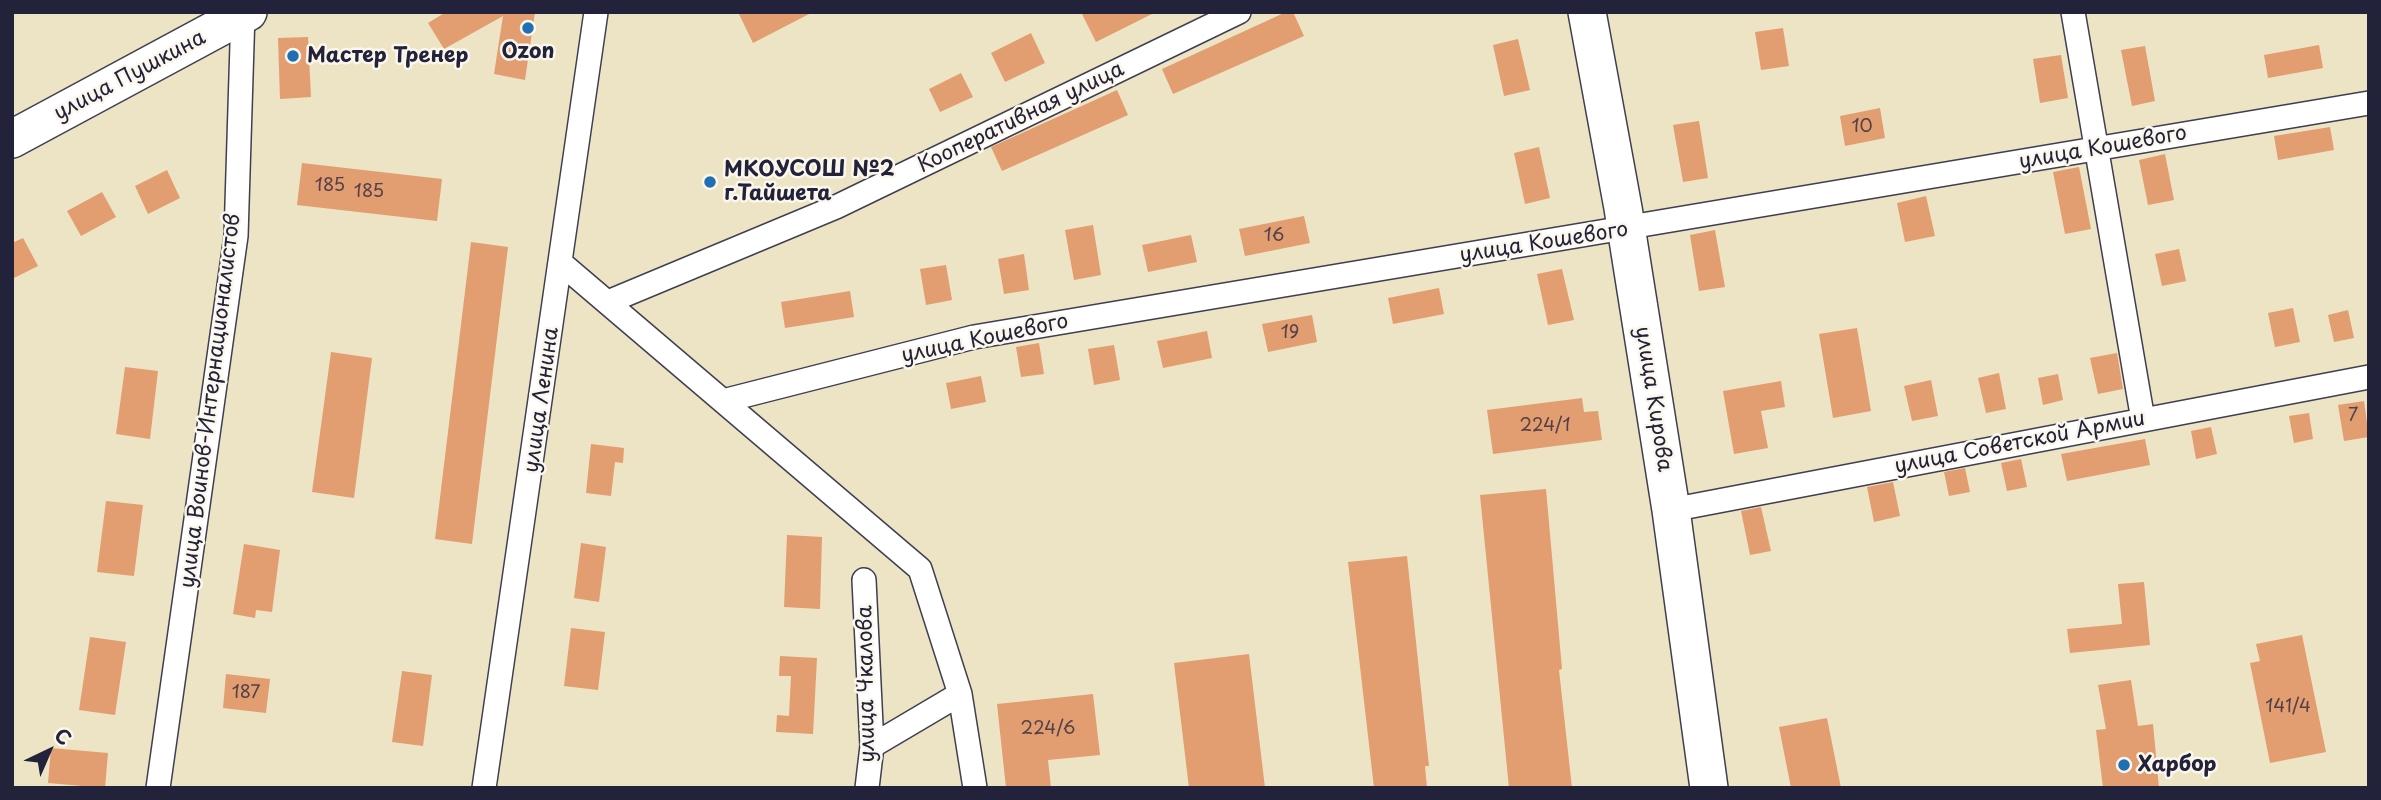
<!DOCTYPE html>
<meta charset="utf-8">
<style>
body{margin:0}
#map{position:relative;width:2381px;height:800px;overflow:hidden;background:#ece4c4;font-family:"Playpen Sans",sans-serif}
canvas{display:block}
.frame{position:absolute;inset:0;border:14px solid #22223b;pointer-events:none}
.north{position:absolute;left:14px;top:716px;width:70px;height:70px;-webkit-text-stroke:5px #fbf7ec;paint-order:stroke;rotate:44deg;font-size:19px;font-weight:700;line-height:28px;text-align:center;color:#22223b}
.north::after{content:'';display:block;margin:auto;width:24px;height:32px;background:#22223b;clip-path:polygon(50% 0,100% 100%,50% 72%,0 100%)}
</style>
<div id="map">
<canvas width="2381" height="800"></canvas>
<div class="frame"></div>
<div class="north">С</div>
</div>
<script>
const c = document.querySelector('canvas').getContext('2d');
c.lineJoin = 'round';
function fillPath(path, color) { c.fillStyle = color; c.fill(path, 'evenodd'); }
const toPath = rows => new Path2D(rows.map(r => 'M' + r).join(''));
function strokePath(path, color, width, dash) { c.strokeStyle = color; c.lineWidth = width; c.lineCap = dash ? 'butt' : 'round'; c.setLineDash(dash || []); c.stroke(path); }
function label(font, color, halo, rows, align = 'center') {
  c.font = font + ' "Playpen Sans",sans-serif'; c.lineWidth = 5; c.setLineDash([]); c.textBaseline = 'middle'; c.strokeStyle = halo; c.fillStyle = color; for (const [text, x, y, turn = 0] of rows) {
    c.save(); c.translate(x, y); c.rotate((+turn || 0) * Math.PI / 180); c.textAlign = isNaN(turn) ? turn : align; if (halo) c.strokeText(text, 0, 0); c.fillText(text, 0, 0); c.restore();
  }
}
fillPath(toPath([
 [446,12,535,12,525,80,494,74,503,16,444,49,428,23],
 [738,12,813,12,753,43],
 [1081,12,1156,12,1096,42],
 [1286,12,1293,12,1304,36,1173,94,1162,69],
 [1783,28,1789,66,1761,70,1755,32],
 [1031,33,1045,63,1005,82,991,53],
 [308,37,311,97,280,99,278,38],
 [1518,39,1530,90,1504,96,1493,45],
 [2319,45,2323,68,2268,78,2264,55],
 [2145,46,2155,101,2132,106,2121,50],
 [2061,55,2068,98,2040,103,2033,59],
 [961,73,973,97,940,112,929,89],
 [1117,90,1128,115,1002,171,991,147],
 [1880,108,1885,138,1845,146,1840,116],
 [1699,121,1708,178,1683,182,1673,125],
 [2330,127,2334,150,2278,160,2274,136],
 [1539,147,1550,198,1525,204,1514,153],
 [2165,154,2174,200,2148,205,2139,160],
 [302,163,442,179,437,221,297,205],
 [2079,167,2091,229,2065,234,2053,172],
 [167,170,180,198,148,214,135,186],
 [102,192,116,217,81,236,67,211],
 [1926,196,1935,236,1905,242,1897,203],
 [1304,216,1310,243,1245,256,1239,229],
 [1093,225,1101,275,1074,280,1065,230],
 [1715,230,1725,287,1699,291,1690,235],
 [1191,235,1197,262,1148,272,1142,245],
 [23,238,38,266,12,279,12,243],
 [471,242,508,247,472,544,435,539],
 [2179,249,2186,281,2162,286,2155,254],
 [1024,254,1029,290,1004,294,998,259],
 [946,265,952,300,926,305,920,269],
 [1562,269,1574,320,1548,325,1537,274],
 [1439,288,1444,314,1393,324,1388,298],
 [850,291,854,317,785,328,781,302],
 [2293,308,2300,342,2275,347,2268,313],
 [2348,310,2354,338,2334,342,2328,315],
 [1312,315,1317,342,1268,352,1262,324],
 [1857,328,1871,411,1833,418,1819,334],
 [1207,331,1212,358,1163,368,1157,341],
 [1039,343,1044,374,1021,377,1016,347],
 [1114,345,1120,380,1094,385,1088,349],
 [331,352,372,358,354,498,312,492],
 [2117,353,2123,389,2098,394,2090,358],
 [125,367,158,371,150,439,116,434],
 [1999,373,2006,409,1986,413,1978,378],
 [2058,374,2063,400,2043,405,2038,378],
 [981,376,986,402,951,409,946,383],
 [1931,380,1938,416,1912,421,1904,386],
 [1781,381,1785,407,1761,411,1768,448,1734,454,1723,391],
 [1582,398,1584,412,1598,411,1602,440,1493,454,1487,410],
 [2364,401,2369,437,2344,441,2338,405],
 [2309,413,2313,439,2294,443,2289,416],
 [2211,427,2217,454,2196,459,2191,431],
 [2145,439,2150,465,2067,481,2061,454],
 [591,444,624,448,623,463,615,462,611,496,586,493],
 [2021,459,2027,487,2007,491,2001,463],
 [1965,468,1970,492,1949,496,1944,472],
 [1893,482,1900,516,1874,522,1867,487],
 [1546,489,1562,669,1559,670,1572,788,1509,788,1480,495],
 [106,501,143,505,134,576,97,572],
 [1761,507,1771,551,1750,555,1741,511],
 [787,535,822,537,820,609,784,607],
 [581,543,606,547,599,602,574,598],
 [244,544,280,550,272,612,256,610,255,618,233,614],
 [1407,556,1429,766,1425,766,1427,788,1374,788,1348,562],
 [2144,582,2150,645,2070,653,2067,629,2122,624,2118,584],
 [571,628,605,632,598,690,564,686],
 [2302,635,2326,752,2270,763,2250,663,2260,661,2256,644],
 [90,637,126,642,115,715,79,710],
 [1249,654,1265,788,1189,788,1174,663],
 [780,656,817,658,813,734,776,732,777,715,789,716,791,676,779,676],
 [402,671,432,675,423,746,392,742],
 [226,674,270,679,266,713,223,708],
 [2131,680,2138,726,2153,724,2159,788,2103,788,2096,730,2106,729,2098,685],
 [1093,694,1100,755,1048,760,1051,788,1006,788,997,704],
 [1827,718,1841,788,1791,788,1779,727],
 [51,748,108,753,105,788,48,783]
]), '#e29d71');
const minor = toPath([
 [2073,12,2143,420],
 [562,264,920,569,960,694,975,788],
 [608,302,836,207,1239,12],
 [723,401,974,337,2369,103],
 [1671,510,2369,377],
 [864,580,872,746,867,788],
 [872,746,960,694],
 [158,788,236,236,243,12],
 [484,788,596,12]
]);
const primary = toPath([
 [1587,12,1623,208,1671,510,1709,788],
 [12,139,248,12]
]);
strokePath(minor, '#403f50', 26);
strokePath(primary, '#403f50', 40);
strokePath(minor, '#fff', 23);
strokePath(primary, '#fff', 37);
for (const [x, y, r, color] of [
 [528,28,7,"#1f6fb2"],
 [293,56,7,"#1f6fb2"],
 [710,182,7,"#1f6fb2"],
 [2124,765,7,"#1f6fb2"]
]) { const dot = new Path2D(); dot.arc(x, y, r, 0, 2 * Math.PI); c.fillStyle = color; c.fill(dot); strokePath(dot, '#fbf7ec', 2.5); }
label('18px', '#524148', null, [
 ["10",1862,127],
 ["185",330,186],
 ["185",369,192],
 ["16",1274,236],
 ["19",1290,333],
 ["7",2353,416],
 ["224/1",1545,426],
 ["187",246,693],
 ["141/4",2288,707],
 ["224/6",1048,729]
]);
label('bold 21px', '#22223b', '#fbf7ec', [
 ["Ozon",528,52,"center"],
 ["Мастер Тренер",307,56],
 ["МКОУСОШ №2",724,170],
 ["г.Тайшета",724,194],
 ["Харбор",2138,765]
], 'left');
label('21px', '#22223b', '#fbf7ec', [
 ["улица Пушкина",130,76,-28],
 ["Кооперативная улица",1021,118,-26],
 ["улица Кошевого",2103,148,-10],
 ["улица Кошевого",1544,243,-9],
 ["улица Кошевого",985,339,-12],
 ["улица Кирова",1653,399,81],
 ["улица Ленина",542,400,-82],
 ["улица Воинов-Интернационалистов",211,401,-83],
 ["улица Советской Армии",2020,443,-11],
 ["улица Чкалова",867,684,-91]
]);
</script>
